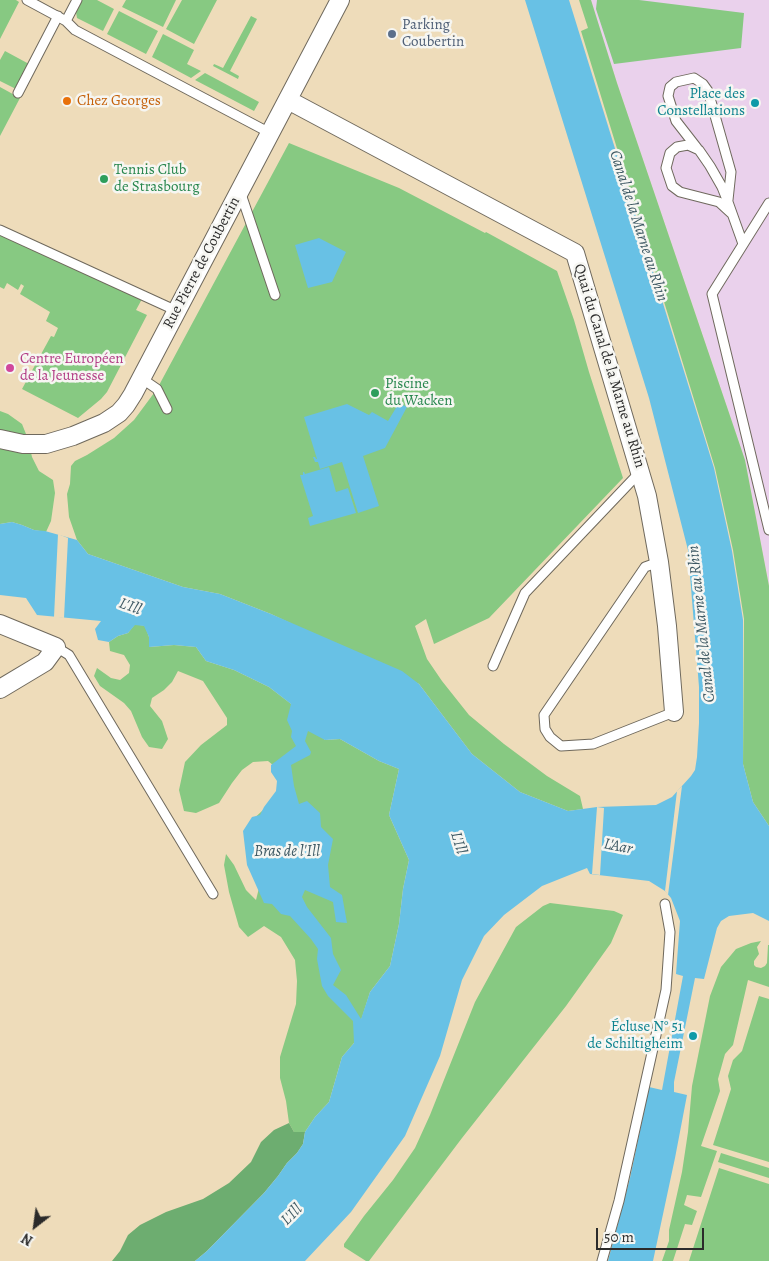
<!DOCTYPE html>
<meta charset="utf-8">
<style>
body{margin:0}
#map{position:relative;width:769px;height:1261px;overflow:hidden;background:#eedcba;font-family:Alegreya,serif}
canvas{display:block}
.north{position:absolute;left:10px;top:1201px;width:50px;height:50px;-webkit-text-stroke:4px #f6f6f2;paint-order:stroke;rotate:210deg;font-size:14px;font-weight:700;line-height:20px;text-align:center;color:#2b2b2b}
.north::after{content:'';display:block;margin:auto;width:18px;height:22px;background:#2b2b2b;clip-path:polygon(50% 0,100% 100%,50% 72%,0 100%)}
.scale{position:absolute;left:596px;top:1228px;width:108px;height:22px;box-sizing:border-box;border:2px solid #2b2b2b;border-top:0;padding-left:6px;font-size:15px;line-height:18px;white-space:nowrap;color:#2b2b2b;-webkit-text-stroke:4px #f6f6f2;paint-order:stroke}
</style>
<div id="map">
<canvas width="769" height="1261"></canvas>
<div class="north">N</div>
<div class="scale">50 m</div>
</div>
<script>
const c = document.querySelector('canvas').getContext('2d');
c.lineJoin = 'round';
function fillPath(path, color) { c.fillStyle = color; c.fill(path, 'evenodd'); }
const toPath = rows => new Path2D(rows.map(r => 'M' + r).join(''));
function strokePath(path, color, width, dash) { c.strokeStyle = color; c.lineWidth = width; c.lineCap = dash ? 'butt' : 'round'; c.setLineDash(dash || []); c.stroke(path); }
function label(font, color, halo, rows, align = 'center') {
  c.font = font + ' Alegreya,serif'; c.lineWidth = 5; c.setLineDash([]); c.textBaseline = 'middle'; c.strokeStyle = halo; c.fillStyle = color; for (const [text, x, y, turn = 0] of rows) {
    c.save(); c.translate(x, y); c.rotate((+turn || 0) * Math.PI / 180); c.textAlign = isNaN(turn) ? turn : align; if (halo) c.strokeText(text, 0, 0); c.fillText(text, 0, 0); c.restore();
  }
}
fillPath(toPath([
 [591,0,769,0,769,586,745,460,617,83]
]), '#ead1ec');
fillPath(toPath([
 [0,0,16,0,19,2,0,39],
 [82,0,97,0,114,9,103,31,77,18,76,12],
 [126,0,176,0,163,27,122,7],
 [182,0,217,0,194,44,166,29],
 [579,0,591,0,617,83,745,460,769,586,769,826,753,802,743,764,744,619,733,550,715,468,581,31,588,28],
 [597,0,639,0,744,13,741,48,614,64,596,9],
 [119,11,158,31,146,54,107,34],
 [251,16,257,19,230,71,239,76,238,79,213,66,214,64,223,68],
 [163,34,194,50,187,64,201,71,191,78,152,57],
 [5,51,29,64,16,89,0,81,0,60],
 [205,73,259,102,254,111,195,80],
 [0,87,20,98,0,136],
 [289,143,399,188,485,233,486,232,557,271,574,320,589,372,623,478,489,618,434,644,426,619,415,626,427,659,442,681,469,715,504,744,547,776,580,796,583,809,568,811,520,792,472,754,419,684,271,614,220,594,183,587,88,554,77,540,69,517,67,494,70,484,71,466,75,461,87,455,114,438,134,420,157,389],
 [0,235,142,299,136,310,147,315,107,392,101,399,78,418,22,389,51,336,54,337,58,328,46,321,50,312,20,294,24,286,21,284,18,290,7,283,4,289,0,287],
 [0,411,8,414,22,424,28,439,32,457,39,471,53,480,55,493,51,521,46,532,34,530,22,525,12,522,0,524,0,449,2,447,0,433],
 [135,624,145,626,149,637,149,647,174,645,196,647,206,661,234,670,269,687,303,713,325,740,340,739,379,761,399,769,389,815,409,860,403,889,399,924,390,966,370,992,354,1043,342,1057,329,1102,315,1117,305,1132,294,1132,289,1123,286,1101,280,1078,280,1057,296,1004,297,981,295,960,281,937,264,926,248,937,239,927,229,892,224,865,226,854,234,865,246,890,256,900,260,884,248,824,276,798,279,770,268,761,253,762,242,770,232,783,219,803,196,813,184,811,179,790,185,762,201,745,227,725,227,718,203,681,178,671,172,682,164,690,152,698,150,706,162,721,168,739,162,749,149,747,142,737,131,711,124,703,100,686,94,676,97,668,111,678,120,680,129,673,130,665,124,655,110,651,109,642,118,636,128,633],
 [550,903,614,911,623,915,611,943,566,1006,462,1138,369,1261,366,1261,344,1247,344,1244,364,1216,393,1180,415,1148,430,1115,475,1002,516,927,543,906],
 [761,941,757,947,759,954,754,961,754,965,756,967,761,968,765,966,767,963,768,945,769,945,769,987,748,980,733,1045,725,1054,718,1079,720,1091,701,1146,717,1151,701,1197,687,1195,684,1205,697,1211,692,1225,685,1224,673,1261,662,1261,669,1241,669,1230,682,1172,688,1132,692,1086,710,996,721,967,736,949,751,943],
 [759,996,769,999,769,1162,713,1145,731,1089,728,1076,733,1060,742,1051],
 [721,1153,769,1168,769,1178,718,1162],
 [719,1168,769,1184,769,1261,689,1261]
]), '#87c982');
fillPath(toPath([
 [289,1123,294,1132,305,1132,303,1144,297,1153,287,1163,278,1176,264,1193,207,1251,195,1261,112,1261,120,1251,128,1235,140,1225,166,1212,203,1199,229,1183,251,1162,261,1142,274,1130]
]), '#6dad70');
fillPath(toPath([
 [525,0,569,0,714,468,732,551,743,620,743,764,753,802,769,826,769,921,753,913,729,916,721,921,717,928,704,979,695,978,674,1082,674,1092,687,1095,675,1158,653,1261,608,1261,630,1178,649,1087,662,1090,683,976,676,974,680,921,671,898,665,891,649,881,590,874,587,868,542,886,504,915,484,936,462,980,440,1056,405,1136,351,1212,305,1261,195,1261,207,1251,264,1193,278,1176,287,1163,297,1153,303,1144,305,1132,315,1117,329,1102,342,1057,354,1043,353,1021,328,996,322,986,317,959,318,949,311,939,290,916,281,914,272,904,264,903,247,865,243,831,252,817,260,815,264,807,276,791,277,781,271,772,271,765,296,746,291,737,292,731,287,720,291,704,269,687,234,670,206,661,196,647,174,645,149,647,149,637,144,626,135,625,128,633,118,636,109,642,98,640,95,629,101,621,37,615,26,598,0,595,0,524,12,522,22,525,34,530,45,531,77,540,88,554,183,587,220,594,271,614,402,671,419,684,472,754,520,792,568,811,597,807,656,805,672,797,691,776,695,770,697,757,699,723,699,687,688,550,649,398],
 [308,731,325,740,340,739,379,761,399,769,389,815,409,860,403,889,399,924,390,966,370,992,361,1019,346,995,333,985,341,970,333,954,331,938,307,907,302,897,305,890,333,902,336,922,347,923,342,895,330,887,328,865,333,839,321,827,320,813,307,801,299,804,294,786,291,765,310,755,311,752,305,741],
 [319,238,346,252,332,282,308,288,295,245],
 [399,403,407,407,385,448,363,456,379,506,358,513,342,462,320,469,318,462,315,462,313,457,315,457,316,459,317,459,304,417,347,404,369,415,372,412,388,421],
 [329,467,336,492,348,488,356,513,310,526,308,518,313,516,300,475,303,475,303,472,304,472,305,474]
]), '#68c1e5');
fillPath(toPath([
 [58,534,68,538,64,618,54,617],
 [682,786,668,895,665,891,677,791],
 [597,807,604,808,600,875,592,874]
]), '#eedcba');
const service = toPath([
 [27,0,66,21,75,30,270,133],
 [66,21,77,0],
 [18,93,58,16],
 [697,148,676,121,668,96,670,87,676,82,694,78,703,84,708,91,731,172,728,200],
 [240,191,275,295],
 [769,203,712,294,769,530],
 [732,214,719,202,680,192,672,186,666,168,670,153,677,147,688,145,699,150,710,166,722,187,728,202,743,244],
 [0,230,177,311],
 [141,378,157,389,167,409],
 [659,562,645,567,544,715,545,729,550,737,561,746,593,744,674,712],
 [56,647,69,655,213,894],
 [493,666,525,593,640,472],
 [602,1261,619,1201,666,990,670,932,665,904]
]);
const minor = toPath([
 [288,100,575,253,647,496,659,562,667,626,674,712],
 [0,439,23,444,46,444,73,436,104,423,119,413,126,405,133,394,340,0],
 [0,624,56,647,45,662,0,689]
]);
strokePath(service, '#6f695d', 11);
strokePath(minor, '#6f695d', 20);
strokePath(service, '#fff', 9);
strokePath(minor, '#fff', 18);
for (const [x, y, r, color] of [
 [392,34,5,"#5c6f8a"],
 [67,101,5,"#e8710a"],
 [755,103,5,"#0f9aa8"],
 [104,179,5,"#2e9e5b"],
 [10,368,5,"#d1479c"],
 [375,393,5,"#2e9e5b"],
 [693,1036,5,"#0f9aa8"]
]) { const dot = new Path2D(); dot.arc(x, y, r, 0, 2 * Math.PI); c.fillStyle = color; c.fill(dot); strokePath(dot, '#f6f6f2', 2); }
label('15px', '#4e5e75', '#f6f6f2', [
 ["Parking",402,25],
 ["Coubertin",402,42]
], 'left');
label('15px', '#0d838f', '#f6f6f2', [
 ["Place des",745,94],
 ["Constellations",745,111],
 ["Écluse N° 51",683,1027],
 ["de Schiltigheim",683,1044]
], 'right');
label('15px', '#c56008', '#f6f6f2', [
 ["Chez Georges",77,101]
], 'left');
label('15px', '#27864d', '#f6f6f2', [
 ["Tennis Club",114,170],
 ["de Strasbourg",114,187],
 ["Piscine",385,384],
 ["du Wacken",385,401]
], 'left');
label('15px', '#2b2b2b', '#f6f6f2', [
 ["Rue Pierre de Coubertin",202,263,-62],
 ["Quai du Canal de la Marne au Rhin",609,366,73]
]);
label('15px', '#b23c85', '#f6f6f2', [
 ["Centre Européen",20,359],
 ["de la Jeunesse",20,376]
], 'left');
label('italic 16px', '#3d5863', '#f6f6f2', [
 ["Canal de la Marne au Rhin",638,226,72],
 ["L'Ill",130,607,21],
 ["Canal de la Marne au Rhin",702,624,-96],
 ["L'Ill",458,843,73],
 ["L'Aar",618,847,11],
 ["Bras de l'Ill",287,852],
 ["L'Ill",292,1215,-45]
]);
</script>
